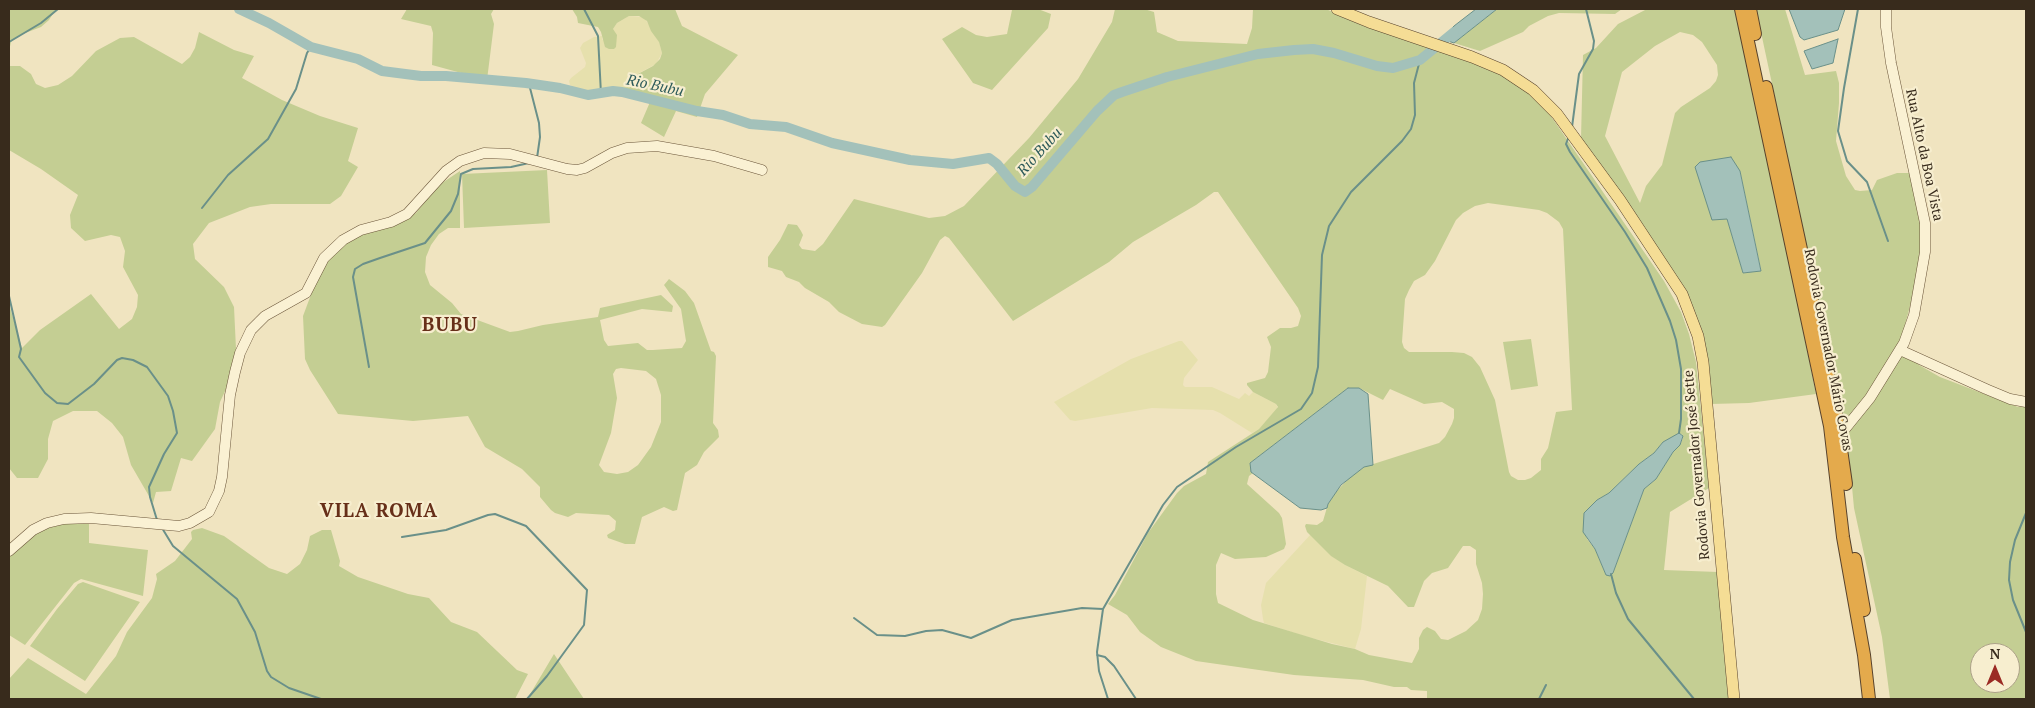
<!DOCTYPE html>
<meta charset="utf-8">
<style>
body{margin:0}
#map{position:relative;width:2035px;height:708px;overflow:hidden;background:#f0e4c0;font-family:"PT Serif",serif}
canvas{display:block}
.frame{position:absolute;inset:0;border:10px solid #382b1c;pointer-events:none}
.north{position:absolute;left:1970px;top:643px;width:50px;height:50px;box-sizing:border-box;background:#f7eecf;border:1px solid #aba087;border-radius:50%;rotate:0deg;font-size:14px;font-weight:700;line-height:20px;text-align:center;color:#382b1c}
.north::after{content:'';display:block;margin:auto;width:18px;height:22px;background:#9b2b24;clip-path:polygon(50% 0,100% 100%,50% 72%,0 100%)}
</style>
<div id="map">
<canvas width="2035" height="708"></canvas>
<div class="frame"></div>
<div class="north">N</div>
</div>
<script>
const c = document.querySelector('canvas').getContext('2d');
c.lineJoin = 'round';
function fillPath(path, color) { c.fillStyle = color; c.fill(path, 'evenodd'); }
const toPath = rows => new Path2D(rows.map(r => 'M' + r).join(''));
function strokePath(path, color, width, dash) { c.strokeStyle = color; c.lineWidth = width; c.lineCap = dash ? 'butt' : 'round'; c.setLineDash(dash || []); c.stroke(path); }
function label(font, color, halo, rows, align = 'center') {
  c.font = font + ' "PT Serif",serif'; c.lineWidth = 4.5; c.setLineDash([]); c.textBaseline = 'middle'; c.strokeStyle = halo; c.fillStyle = color; for (const [text, x, y, turn = 0] of rows) {
    c.save(); c.translate(x, y); c.rotate((+turn || 0) * Math.PI / 180); c.textAlign = isNaN(turn) ? turn : align; if (halo) c.strokeText(text, 0, 0); c.fillText(text, 0, 0); c.restore();
  }
}
fillPath(toPath([
 [629,16,644,17,659,41,662,53,656,64,637,74,635,87,632,88,612,88,590,92,580,91,570,85,569,81,571,78,585,67,586,63,580,48,583,43,594,37,602,36,602,40,613,32,613,29,617,23],
 [1179,341,1182,341,1198,360,1184,378,1183,385,1185,387,1212,387,1239,399,1245,393,1249,396,1253,392,1276,404,1278,409,1259,429,1252,433,1220,413,1213,410,1152,408,1075,421,1070,420,1054,402,1131,359],
 [1311,534,1332,556,1345,565,1367,576,1361,629,1355,649,1304,636,1264,623,1263,619,1261,605,1266,583]
]), '#e6e0ad');
fillPath(toPath([
 [9,9,56,9,49,20,41,27,20,35,11,42,9,51],
 [407,9,494,9,491,14,494,24,487,80,432,65,433,33,431,26,401,19],
 [572,9,675,9,682,26,738,55,705,94,697,117,676,111,664,137,641,123,650,102,612,88,635,87,636,75,653,66,660,59,662,53,659,42,651,31,647,21,639,16,629,16,617,23,613,29,617,35,616,47,614,49,609,49,605,47,601,32,598,27,578,23,577,17],
 [1014,9,1038,9,1051,14,1048,28,992,90,973,83,942,39,962,27,976,35,987,37,1007,34,1012,10],
 [1115,9,1144,9,1154,12,1157,32,1178,41,1247,44,1252,28,1253,9,1326,9,1364,26,1494,66,1544,106,1664,281,1681,312,1689,334,1696,362,1709,488,1670,512,1664,570,1718,572,1731,699,1427,699,1427,691,1411,690,1407,687,1394,687,1363,680,1294,675,1196,661,1161,647,1140,632,1127,615,1108,604,1115,595,1148,533,1177,493,1184,486,1206,474,1208,462,1259,429,1278,407,1276,404,1253,392,1247,385,1247,383,1265,378,1268,372,1271,347,1267,337,1280,328,1291,328,1298,326,1301,316,1298,308,1218,192,1214,192,1196,205,1133,242,1109,262,1013,321,949,238,945,236,940,240,922,273,885,325,882,327,862,324,839,312,829,302,805,288,799,282,786,277,782,271,768,267,768,257,780,240,788,224,797,225,801,231,803,235,799,245,802,249,815,251,823,244,854,199,929,218,945,216,964,206,1029,138,1078,79,1112,22],
 [1488,203,1539,210,1547,213,1559,222,1563,229,1572,410,1556,412,1548,448,1541,459,1541,470,1531,478,1525,480,1518,480,1511,476,1509,472,1495,400,1480,367,1472,357,1464,353,1452,352,1409,352,1404,348,1402,342,1405,299,1409,290,1414,281,1425,275,1435,261,1456,220,1463,213,1475,206],
 [1348,388,1359,388,1383,400,1390,389,1424,404,1442,402,1454,409,1454,418,1452,424,1445,437,1439,443,1364,467,1348,479,1336,492,1328,504,1323,521,1317,525,1306,524,1305,526,1307,532,1331,556,1345,565,1388,586,1408,607,1414,607,1424,581,1432,573,1448,568,1463,546,1470,546,1476,550,1476,564,1482,583,1483,594,1482,609,1478,620,1466,631,1448,640,1441,639,1435,631,1427,627,1423,630,1419,638,1419,649,1412,663,1369,655,1355,649,1332,644,1253,620,1218,603,1216,594,1216,565,1221,553,1235,559,1266,557,1284,549,1286,544,1282,518,1279,513,1247,484,1249,476,1253,473,1250,463],
 [1682,434,1683,438,1680,445,1673,452,1656,479,1644,489,1613,573,1606,575,1595,549,1587,539,1584,513,1597,500,1609,493,1639,464,1654,453,1663,442],
 [1497,9,1622,9,1615,14,1559,13,1548,16,1529,26,1523,32,1480,51,1454,43],
 [1647,9,1738,9,1816,394,1749,403,1711,404,1700,332,1581,139,1583,55,1596,48,1618,24],
 [1680,32,1693,35,1702,42,1717,65,1718,75,1716,81,1710,88,1681,107,1675,113,1662,165,1646,186,1640,203,1605,136,1622,72,1655,46],
 [1740,171,1761,270,1743,273,1727,218],
 [1756,9,1785,9,1805,75,1836,71,1839,83,1839,103,1836,141,1846,176,1855,190,1860,191,1872,190,1877,180,1897,173,1910,173,1923,225,1923,257,1901,340,1919,365,1940,377,2018,407,2026,405,2026,699,1890,699,1882,637,1854,508,1849,455,1832,364],
 [1980,653,2010,653,2010,683,1980,683],
 [199,32,234,50,254,56,242,78,282,100,320,116,358,128,348,161,358,167,341,196,330,204,271,204,250,207,209,223,193,244,195,259,224,287,234,307,236,349,232,376,220,402,215,429,192,461,181,458,171,491,156,492,153,503,131,465,123,437,112,423,97,411,73,411,53,421,48,439,48,459,38,478,17,478,9,468,9,304,22,348,40,330,91,294,119,329,132,319,137,307,138,295,123,267,125,251,120,237,111,235,85,241,71,228,70,215,78,195,41,169,9,150,9,66,20,66,31,74,36,84,45,88,58,85,72,76,96,51,120,38,134,37,182,64,190,57,195,48],
 [547,170,550,223,464,228,462,174],
 [460,171,460,228,448,228,439,234,431,245,426,257,425,272,430,285,452,303,461,314,510,332,518,331,543,325,598,317,600,308,661,295,673,306,672,312,642,309,600,320,604,340,608,346,638,343,647,350,653,350,682,348,686,341,681,309,664,285,669,279,685,291,694,303,711,351,714,352,716,356,713,423,718,430,719,437,704,452,697,465,685,473,677,510,673,511,664,507,642,517,635,544,625,544,608,538,607,535,615,530,616,521,609,515,576,513,568,517,555,513,551,510,540,497,540,487,522,469,485,447,468,416,413,421,338,414,310,370,305,359,303,316,321,268,340,243,378,228,398,223,416,213,436,187],
 [621,368,646,371,656,379,661,395,661,422,651,447,638,465,628,472,617,474,604,472,599,465,611,433,617,398,613,374,616,369],
 [1531,339,1538,386,1511,390,1503,342],
 [68,523,89,524,89,543,148,550,143,596,81,579,74,583,25,645,9,635,9,556,21,543,40,530],
 [202,528,224,536,269,568,287,574,300,564,307,550,310,536,322,530,331,530,340,561,339,566,358,577,408,594,429,598,451,622,477,632,517,670,528,674,515,699,9,699,9,679,28,658,86,694,116,656,127,632,152,598,157,579,156,574,175,561,192,539,191,532,193,530],
 [83,582,140,602,85,681,30,646,57,609,78,584],
 [554,654,584,699,531,699,529,696]
]), '#c4ce93');
const water = toPath([
 [1476,9,1497,9,1454,43,1442,39,1454,26,1476,9],
 [1789,9,1845,9,1838,30,1804,40,1800,37,1789,9],
 [1838,39,1833,63,1812,69,1804,51,1838,39],
 [1731,157,1740,171,1761,271,1743,273,1727,219,1712,220,1695,167,1700,162,1731,157],
 [1348,388,1359,388,1368,394,1373,465,1364,467,1341,485,1328,504,1327,508,1321,510,1300,508,1251,472,1250,463,1348,388],
 [1679,433,1683,436,1680,445,1673,452,1656,479,1644,489,1613,573,1610,576,1606,575,1595,549,1583,532,1584,513,1597,500,1609,493,1639,464,1654,453,1663,442,1679,433]
]);
fillPath(water, '#a3c1ba');
strokePath(water, '#6a9089', 1);
strokePath(toPath([
 [584,9,598,36,601,94],
 [1858,9,1844,88,1838,131,1847,161,1867,182,1888,241],
 [9,42,41,23,58,9],
 [529,84,539,123,540,137,537,158],
 [1572,127,1579,74,1593,49,1594,41,1586,9],
 [1569,136,1566,144,1570,152,1625,232,1647,268,1670,321,1676,340,1681,369,1681,419,1679,433],
 [202,208,228,175,268,139,296,89,307,53,311,47],
 [9,296,21,349,19,357,45,393,57,403,68,404,94,384,117,360,122,358,133,360,147,367,168,396,173,411,177,433,164,454,149,487,150,497,157,520],
 [369,367,353,277,355,269,363,264,380,258,425,243,451,211,458,194,461,174,473,169,511,167,529,163],
 [2026,513,2015,540,2010,562,2009,580,2013,600,2026,632],
 [162,528,173,546,237,599,255,632,267,671,271,677,289,688,321,699],
 [402,537,446,530,488,515,495,514,526,526,587,590,584,625,547,676,527,699],
 [1611,574,1616,593,1628,619,1694,699],
 [854,618,877,635,905,636,926,631,942,630,971,638,1012,620,1082,608,1103,609],
 [1097,655,1105,657,1114,666,1136,699],
 [1108,699,1099,671,1097,652,1103,609,1163,505,1177,487,1236,447,1301,409,1312,393,1318,367,1322,255,1329,226,1351,192,1402,141,1411,129,1415,115,1414,83,1420,60],
 [1539,699,1546,685]
]), '#6a9089', 2);
strokePath(toPath([
 [239,9,269,23,311,47,358,59,382,71,421,76,446,76,526,83,560,88,588,95,613,91,622,92,697,111,723,115,750,124,786,127,832,143,910,160,953,164,989,158,997,164,1015,186,1025,192,1032,187,1097,111,1114,95,1122,92,1167,77,1258,54,1294,50,1313,49,1334,53,1377,66,1393,68,1420,60,1454,32]
]), '#a3c1ba', 10);
const secondary = toPath([
 [1900,350,1986,389,2010,399,2026,402],
 [1840,435,1870,398,1904,343,1914,315,1925,252,1925,223,1891,63,1886,27,1886,9],
 [9,551,33,530,47,523,64,519,91,518,179,526,190,523,209,512,219,491,222,477,230,395,235,372,240,353,251,330,265,316,306,293,324,258,343,240,361,230,391,222,407,214,446,171,460,161,484,153,510,154,567,169,577,170,585,168,612,153,627,148,657,146,714,156,762,170]
]);
const primary = toPath([
 [1337,9,1369,22,1472,57,1503,70,1533,90,1557,114,1620,200,1682,294,1698,336,1703,362,1734,699]
]);
const highway = toPath([
 [1741,9,1830,426,1843,537,1864,655,1869,699],
 [1750,9,1755,34],
 [1766,87,1835,407,1846,484],
 [1855,559,1864,610]
]);
strokePath(secondary, '#6b563a', 11);
strokePath(primary, '#57422c', 12);
strokePath(highway, '#57422c', 14);
strokePath(secondary, '#faf1d3', 10);
strokePath(primary, '#f5dd95', 11);
strokePath(highway, '#e4aa4c', 12);
label('14px', '#382b1c', '#f7eecf', [
 ["Rua Alto da Boa Vista",1924,155,78],
 ["Rodovia Governador Mário Covas",1828,350,79],
 ["Rodovia Governador José Sette",1697,465,-95]
]);
label('italic 15px', '#2b5959', '#f7eecf', [
 ["Rio Bubu",655,86,12],
 ["Rio Bubu",1040,152,-48]
]);
c.letterSpacing = '1px';
label('bold 19px', '#672f19', '#f7eecf', [
 ["BUBU",450,326],
 ["VILA ROMA",379,512]
]);
c.letterSpacing = '0px';
</script>
